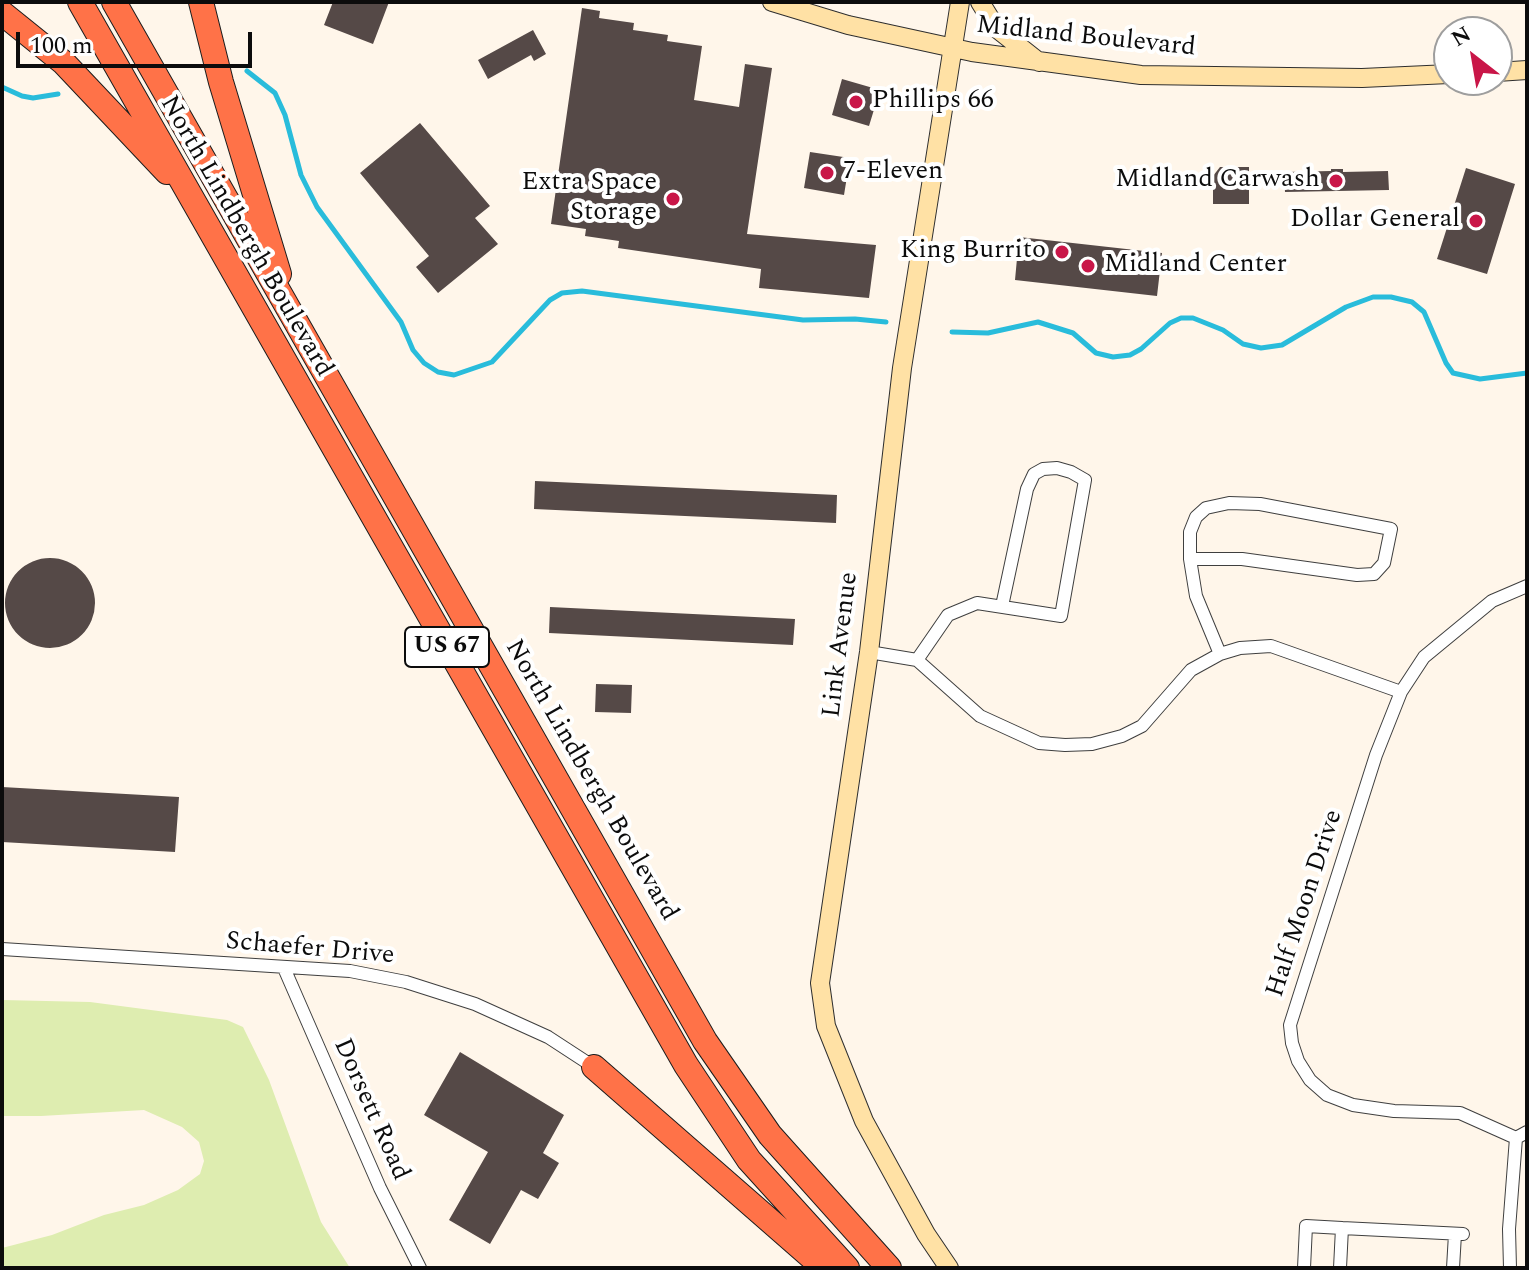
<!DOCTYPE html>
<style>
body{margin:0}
#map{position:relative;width:1529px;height:1270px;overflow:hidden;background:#fff6ea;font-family:Spectral,serif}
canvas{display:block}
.frame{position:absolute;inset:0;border:4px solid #0c0c0c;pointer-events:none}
.north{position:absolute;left:1433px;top:16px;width:80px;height:80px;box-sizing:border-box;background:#fff;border:2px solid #9e9e9e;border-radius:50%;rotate:329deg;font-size:22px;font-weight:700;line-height:32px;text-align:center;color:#0c0c0c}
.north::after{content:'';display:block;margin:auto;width:28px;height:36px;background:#c91648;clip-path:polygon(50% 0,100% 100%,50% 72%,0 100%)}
.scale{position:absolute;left:16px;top:32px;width:236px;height:36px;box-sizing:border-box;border:4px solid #0c0c0c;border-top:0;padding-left:10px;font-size:24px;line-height:28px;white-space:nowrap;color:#0c0c0c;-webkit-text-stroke:6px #fff;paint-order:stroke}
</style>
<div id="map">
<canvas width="1529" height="1270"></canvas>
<div class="frame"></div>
<div class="north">N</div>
<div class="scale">100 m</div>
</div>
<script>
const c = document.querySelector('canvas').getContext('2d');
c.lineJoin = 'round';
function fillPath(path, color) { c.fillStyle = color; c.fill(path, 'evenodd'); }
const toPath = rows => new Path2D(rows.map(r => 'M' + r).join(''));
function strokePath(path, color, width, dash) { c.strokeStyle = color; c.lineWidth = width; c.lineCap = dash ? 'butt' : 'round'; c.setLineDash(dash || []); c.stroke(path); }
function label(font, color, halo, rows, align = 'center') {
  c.font = font + ' Spectral,serif'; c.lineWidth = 8; c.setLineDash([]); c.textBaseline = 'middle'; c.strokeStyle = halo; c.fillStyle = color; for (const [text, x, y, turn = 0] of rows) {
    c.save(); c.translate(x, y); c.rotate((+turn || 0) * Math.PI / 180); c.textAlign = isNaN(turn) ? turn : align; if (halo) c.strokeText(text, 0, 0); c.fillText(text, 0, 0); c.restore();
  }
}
fillPath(toPath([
 [2,1000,90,1002,227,1020,243,1027,269,1080,321,1222,350,1268,2,1268,2,1248,52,1235,104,1215,144,1205,178,1190,200,1174,204,1161,199,1142,182,1127,144,1110,41,1116,2,1116]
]), '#deedb0');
strokePath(toPath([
 [247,71,275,93,285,115,301,175,317,207,401,322,413,350,424,363,438,372,454,375,492,362,550,300,562,293,582,291,803,320,855,319,886,322],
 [2,87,22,96,33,98,58,94],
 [952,332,988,333,1038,322,1073,333,1096,353,1113,357,1130,355,1141,349,1170,323,1181,318,1193,318,1223,330,1243,344,1261,348,1282,345,1346,307,1373,297,1391,297,1412,302,1424,312,1446,363,1453,373,1480,379,1527,373]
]), '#29bcdb', 5);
fillPath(toPath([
 [333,2,389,2,373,44,324,25],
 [582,8,600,11,599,18,634,23,633,30,668,35,667,41,702,46,694,100,739,107,745,64,772,68,747,234,876,245,869,298,759,288,761,269,618,248,619,241,585,236,586,229,551,224],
 [533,30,546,54,534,61,531,55,488,79,478,60],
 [842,79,880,90,869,126,832,115],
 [420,123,490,206,475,218,498,244,438,293,416,267,429,256,360,173],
 [810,152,850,158,844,195,804,188],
 [1220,167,1249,167,1249,204,1213,204,1213,176],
 [1466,168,1515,184,1487,274,1437,259],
 [1331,169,1343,169,1343,172,1388,171,1389,190,1285,192,1284,172,1331,171],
 [1019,237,1162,253,1157,296,1015,280],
 [535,481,837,495,836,523,534,509],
 '5 603a45 45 0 1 1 90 0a45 45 0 1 1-90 0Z',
 [550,607,795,619,793,645,549,633],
 [596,684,632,685,631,713,595,712],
 [2,787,179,797,175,852,2,842],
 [460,1052,564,1115,543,1153,559,1163,538,1199,521,1190,490,1244,449,1220,488,1152,424,1115]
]), '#554947');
const street = toPath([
 [1190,559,1242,559,1357,575,1374,574,1384,563,1391,529,1260,504,1229,503,1206,508,1196,517,1190,532,1190,559,1196,596,1220,654],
 [869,652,917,660,980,716,1039,743,1065,745,1092,744,1122,736,1142,726,1191,670,1220,654,1240,648,1271,646,1401,692],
 [917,660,948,615,977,603,1061,616,1085,480,1071,472,1057,468,1043,469,1034,474,1027,489,1002,606],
 [2,949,350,971,406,982,475,1004,548,1037,594,1067],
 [284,968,380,1188,420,1268],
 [1516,1138,1460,1113,1394,1111,1353,1105,1327,1095,1310,1080,1298,1061,1292,1043,1290,1025,1376,755,1401,692,1424,657,1492,601,1527,586],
 [1304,1268,1306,1226,1342,1228],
 [1340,1268,1342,1228,1463,1234],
 [1453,1268,1455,1234],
 [1510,1268,1509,1229,1516,1138,1527,1132]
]);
const secondary = toPath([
 [772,2,848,25,972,52,1141,75,1362,78,1449,74],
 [980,2,996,28,1039,62],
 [1497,72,1527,70],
 [949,1268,926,1234,864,1121,826,1026,820,983,869,652,902,368,960,2]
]);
const highway = toPath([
 [80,2,686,1065,749,1160,847,1268],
 [114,2,705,1041,770,1135,889,1268],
 [201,2,221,82,279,274],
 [2,13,64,63,167,172],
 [594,1067,824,1268]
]);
strokePath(street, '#3f3f3f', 14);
strokePath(secondary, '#2e2e2e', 20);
strokePath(highway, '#1d1d1d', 26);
strokePath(street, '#fff', 12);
strokePath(secondary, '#ffe1a5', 18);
strokePath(highway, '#ff7248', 24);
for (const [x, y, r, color] of [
 [856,102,8,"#c91648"],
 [827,173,8,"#c91648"],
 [1336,181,8,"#c91648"],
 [673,199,8,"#c91648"],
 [1476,221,8,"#c91648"],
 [1062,252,8,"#c91648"],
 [1088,266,8,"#c91648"]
]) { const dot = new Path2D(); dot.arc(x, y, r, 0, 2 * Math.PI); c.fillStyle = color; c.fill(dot); strokePath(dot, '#fff', 3); }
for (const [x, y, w] of [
 [447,647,84]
]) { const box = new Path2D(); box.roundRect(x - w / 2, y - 20, w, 40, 6); c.fillStyle = '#fff'; c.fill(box); strokePath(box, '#0c0c0c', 2); }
label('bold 24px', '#0c0c0c', null, [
 ["US 67",447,647]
]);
label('26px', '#0c0c0c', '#fff', [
 ["Midland Boulevard",1086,38,6],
 ["North Lindbergh Boulevard",245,237,60],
 ["Link Avenue",842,645,-83],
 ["North Lindbergh Boulevard",590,781,60],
 ["Half Moon Drive",1306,904,-72],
 ["Schaefer Drive",310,950,5],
 ["Dorsett Road",370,1110,66]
]);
label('26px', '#0c0c0c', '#fff', [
 ["Phillips 66",872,102,"left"],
 ["7-Eleven",843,173,"left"],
 ["Midland Carwash",1320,181],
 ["Extra Space",657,184],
 ["Storage",657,214],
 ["Dollar General",1460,221],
 ["King Burrito",1046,252],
 ["Midland Center",1104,266,"left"]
], 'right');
</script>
